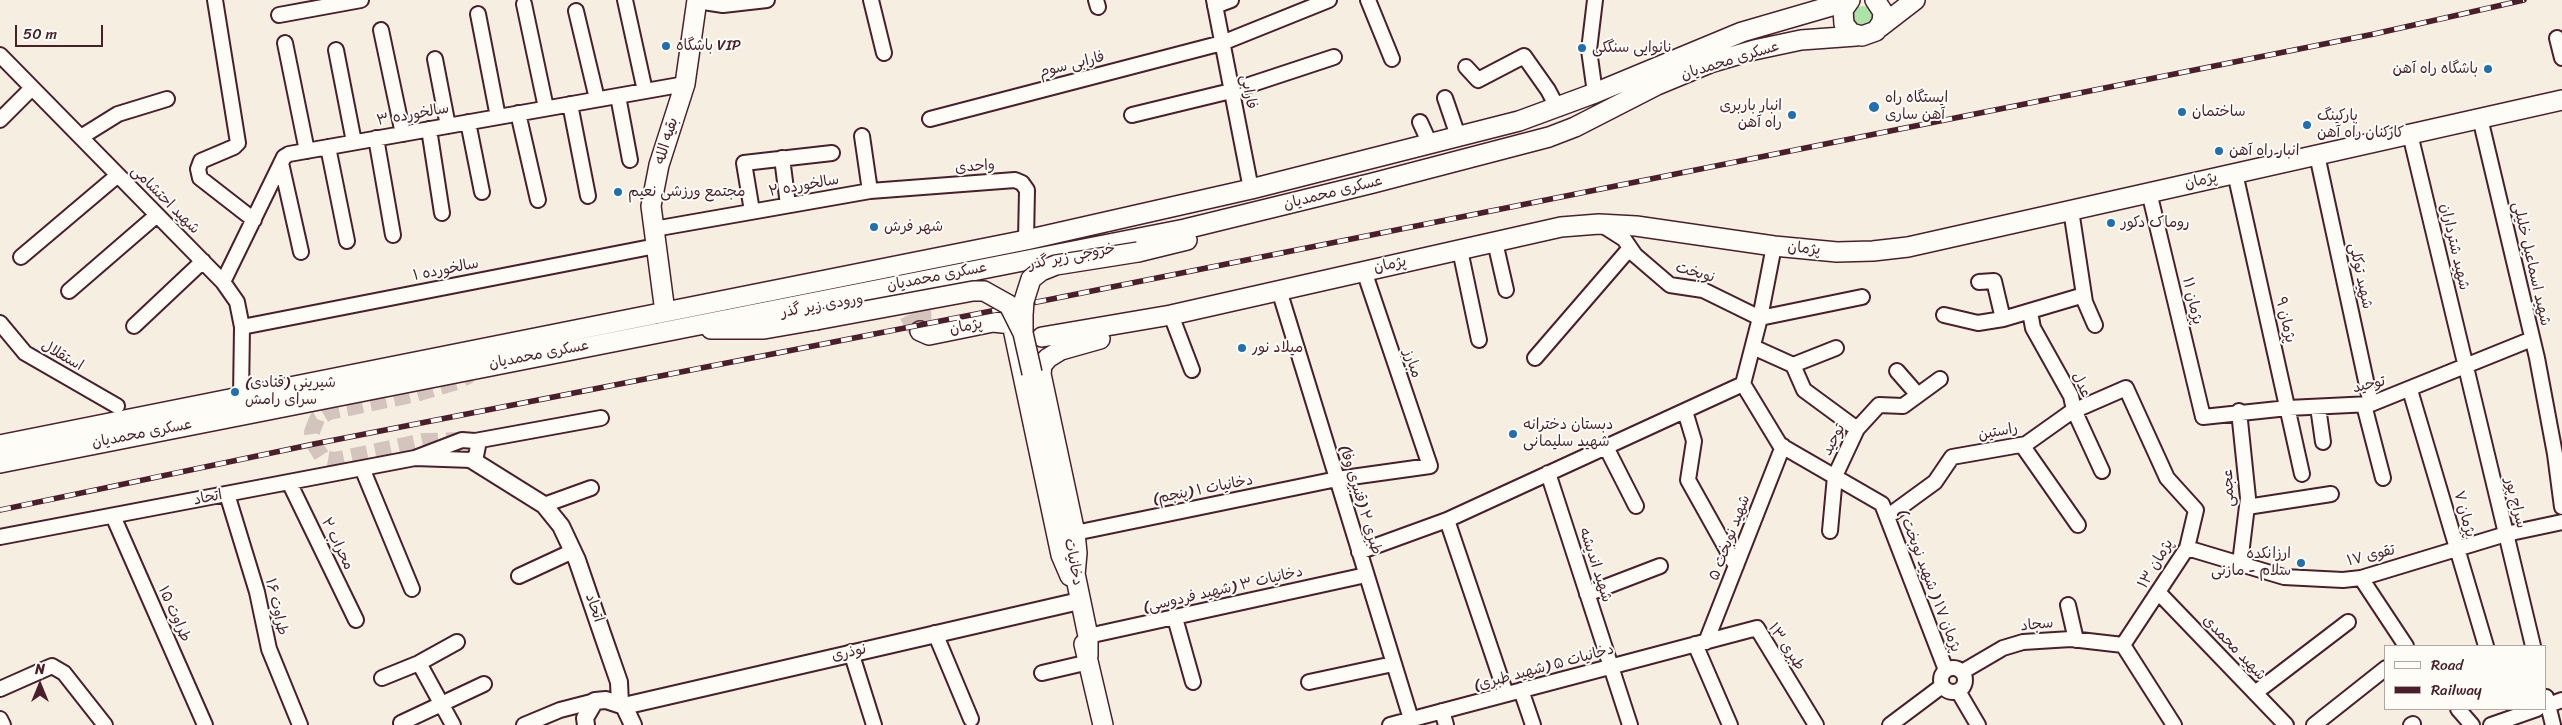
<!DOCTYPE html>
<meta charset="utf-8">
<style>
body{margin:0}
#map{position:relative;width:2562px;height:725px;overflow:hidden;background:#f5eee1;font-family:Sriracha,sans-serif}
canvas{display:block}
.legend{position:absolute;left:2384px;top:645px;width:162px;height:65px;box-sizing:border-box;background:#fdfcf7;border:1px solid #b5a4a5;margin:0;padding:6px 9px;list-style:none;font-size:15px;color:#4a1f2b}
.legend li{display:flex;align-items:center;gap:10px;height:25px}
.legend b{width:25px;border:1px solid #b5a4a5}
.north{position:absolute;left:15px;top:660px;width:50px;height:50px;-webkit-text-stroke:4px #fdfcf7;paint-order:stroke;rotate:0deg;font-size:14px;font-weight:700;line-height:20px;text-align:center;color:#4a1f2b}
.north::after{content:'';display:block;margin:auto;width:18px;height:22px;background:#4a1f2b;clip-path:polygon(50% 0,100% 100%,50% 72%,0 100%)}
.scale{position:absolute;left:15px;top:25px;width:88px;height:22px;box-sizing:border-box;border:2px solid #4a1f2b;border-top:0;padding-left:6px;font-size:15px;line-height:18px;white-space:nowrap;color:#4a1f2b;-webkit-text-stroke:4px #fdfcf7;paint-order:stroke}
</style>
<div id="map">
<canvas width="2562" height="725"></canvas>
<ul class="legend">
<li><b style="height:6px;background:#fdfcf7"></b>Road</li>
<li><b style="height:6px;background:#4a1f2b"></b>Railway</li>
</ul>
<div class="north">N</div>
<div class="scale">50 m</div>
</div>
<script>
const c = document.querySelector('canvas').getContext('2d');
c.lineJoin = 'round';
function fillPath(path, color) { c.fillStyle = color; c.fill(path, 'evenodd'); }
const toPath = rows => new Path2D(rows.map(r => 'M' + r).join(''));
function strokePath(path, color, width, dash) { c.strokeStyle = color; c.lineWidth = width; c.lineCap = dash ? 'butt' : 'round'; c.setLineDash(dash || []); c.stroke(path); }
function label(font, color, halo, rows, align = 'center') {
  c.font = font + ' Sriracha,"Playpen Sans Arabic",sans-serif'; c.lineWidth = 4; c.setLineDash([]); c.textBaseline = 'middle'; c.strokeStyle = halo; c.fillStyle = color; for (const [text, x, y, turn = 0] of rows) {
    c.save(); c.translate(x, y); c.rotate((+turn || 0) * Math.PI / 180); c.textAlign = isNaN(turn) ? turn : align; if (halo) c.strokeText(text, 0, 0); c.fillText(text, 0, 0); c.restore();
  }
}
fillPath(toPath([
 '1853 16a10 10 0 1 1 20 0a10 10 0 1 1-20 0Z'
]), '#ace4a8');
strokePath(toPath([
 [462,440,424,441,335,460,323,458,314,444,312,432,317,419,329,412,416,394,457,382,470,375]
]), '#d3c5bd', 16, [16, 8]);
strokePath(toPath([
 [890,296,898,299,904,305,914,325,920,331,922,318,921,296,927,287]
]), '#d3c5bd', 19, [19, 9]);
const minor = toPath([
 [215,0,238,143,234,147,201,161,198,169,200,178,254,220],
 [625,0,645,91],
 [871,0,884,53],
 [1096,0,1098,7],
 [1214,0,1251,189],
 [1368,0,1392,59],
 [1595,0,1589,50,1595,93],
 [697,1,723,5,767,0],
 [524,4,546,108],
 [1215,6,1231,0],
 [576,11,597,99],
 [478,14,498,117],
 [279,15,361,0],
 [381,30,403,134],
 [2557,38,2562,58],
 [285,43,307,151],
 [336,50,354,142],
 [0,55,223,282,237,302,242,327,241,397],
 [435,59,448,126],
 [1466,67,1478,80,1524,56,1548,90,1557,107],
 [618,96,630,160],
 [1445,98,1458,136],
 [570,104,588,196],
 [518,113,538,200],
 [1132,115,1231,91,1334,57],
 [2480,118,2537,358,2555,454,2562,507],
 [930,119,1222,43,1329,0],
 [0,120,32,88],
 [468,122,482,192],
 [1420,122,1430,144],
 [429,129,442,213],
 [2410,134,2533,646],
 [862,136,870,191],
 [81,137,118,114,167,99],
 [376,138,393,235],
 [328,147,347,241],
 [2317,155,2371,404],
 [782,158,788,205],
 [281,163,301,252],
 [2235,173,2302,474],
 [2149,192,2203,417,2288,408,2371,404,2532,339],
 [2071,210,2085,302,2095,325],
 [752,211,744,163,832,153],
 [1602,225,1624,239,1635,255,1670,285,1703,290,1760,318,1862,297],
 [654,229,870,191,1015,180,1022,183,1027,190,1026,240],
 [1495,242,1506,290],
 [1774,246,1760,318,1743,384,1780,445,1882,504,1946,670],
 [1460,250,1479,340],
 [21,257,118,175],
 [223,282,284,157,289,154,685,84],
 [1979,282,1994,281,2003,319],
 [1279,290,1411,719],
 [69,291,157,215],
 [2030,312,2033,328,2071,396,2074,410,2102,471],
 [1171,315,1192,370],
 [1944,315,1978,323,2003,319,2084,295],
 [0,323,25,353,117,406],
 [134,326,203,261],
 [242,327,656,246],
 [1753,347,1793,365,1804,390,1857,429],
 [1535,358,1630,248],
 [1793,365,1836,348],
 [1897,371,1918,395],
 [2410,390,2486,646],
 [2364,405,2383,478],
 [2318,407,2323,442],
 [1685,411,1694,441,1688,480,1736,566],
 [2239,411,2248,498,2240,563],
 [475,441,601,418],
 [2022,445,2078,525],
 [1606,447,1636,506],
 [362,468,412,589],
 [1548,473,1630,725],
 [289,482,356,620],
 [227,494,257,592,269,649,300,725],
 [544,505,591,488],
 [2247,507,2331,494],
 [113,516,205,725],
 [1887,517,1935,482,1952,457,2026,444,2071,412,2126,388,2167,478,2196,510,2187,548,2123,645,2174,725],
 [1447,520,1506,694],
 [1830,531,1835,476,1857,429,1879,405,1903,406,1940,379],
 [1075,533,1337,479,1430,466,1364,271],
 [0,537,415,458,462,440,475,441,478,446,476,456,472,460,415,458],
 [2187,548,2284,577,2343,580,2361,578,2506,534,2562,522],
 [1359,552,1447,520,1743,384],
 [519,576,573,551],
 [2361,578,2406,646],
 [2159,593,2286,725],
 [1587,594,1660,566],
 [2068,605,2076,640],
 [1175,618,1193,682],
 [935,633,971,719],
 [1088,636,1366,575],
 [1706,642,1783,446],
 [1695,644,1730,725],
 [851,652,874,725],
 [419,663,453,725],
 '1941 680a12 12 0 1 1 24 0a12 12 0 1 1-24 0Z',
 [1962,672,2003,648,2023,642,2071,639,2123,645],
 [1042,673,1089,662],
 [382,678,419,663,457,642],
 [1309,682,1393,664],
 [0,689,52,666,64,673,105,725],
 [1521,690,1533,725],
 [1958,691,1978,725],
 [2255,693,2348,622],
 [2546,697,2553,725],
 [2546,706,2562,700],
 [2458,709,2472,725],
 [1442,711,1446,725],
 [0,719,3,725],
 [401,723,484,684],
 [524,725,560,710,595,701],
 [1390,725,1757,628,1816,725],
 [1890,725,1942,686],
 [2314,725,2386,668],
 [2411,725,2413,724],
 [2491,725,2537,709]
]);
const tertiary = toPath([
 [472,460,544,505,561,526,577,560,603,636,619,682,620,704],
 [624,706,1075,602],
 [586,725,585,718,595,701,606,700,624,706,633,725]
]);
const secondary = toPath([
 [1850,0,1843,10,1844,24,1851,33,1862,36,1876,31,1882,22,1883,12,1875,0],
 [1880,27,1915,0],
 [1138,252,1187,240],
 [665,312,651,206,659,165,685,84,697,0],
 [711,329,764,329,816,320],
 [920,331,929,335,993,322,1012,324,1061,555,1070,576],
 [1042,337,1171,315,1561,227,1599,224,1636,226,1774,246,1837,252,1873,251,1908,247,2562,100],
 [0,445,1026,240,1251,189,1519,121,1595,93,1742,32,1849,1],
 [0,463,1185,229,1373,183,1549,137,1575,127,1657,85,1710,63,1754,50,1801,40,1856,36],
 [1073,564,1088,636,1088,656],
 [1075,575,1077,553,1075,533,1041,374,1042,365,1048,358,1061,350,1100,339],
 [1084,644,1103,725]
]);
strokePath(minor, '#4a1f2b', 18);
strokePath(tertiary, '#4a1f2b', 20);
strokePath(secondary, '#4a1f2b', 22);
strokePath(minor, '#fdfcf7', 14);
strokePath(tertiary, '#fdfcf7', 16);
strokePath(secondary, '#fdfcf7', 19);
const rail = toPath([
 [0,510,314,444,1022,305,2374,34,2524,0]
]);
strokePath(rail, '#4a1f2b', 5.5);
strokePath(rail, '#fdfcf7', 4, [11]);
const secondaryBridge = toPath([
 [816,320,973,291,984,291,1009,305,1023,333],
 [1032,373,1023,333,1023,315,1024,301,1031,279,1041,271,1056,265,1138,252]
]);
strokePath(secondaryBridge, '#4a1f2b', 22, []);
strokePath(secondaryBridge, '#fdfcf7', 19);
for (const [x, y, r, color] of [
 [666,46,5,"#1f6fb2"],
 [1582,48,5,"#1f6fb2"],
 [2488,69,5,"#1f6fb2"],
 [1874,107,6,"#1f6fb2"],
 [2182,112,5,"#1f6fb2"],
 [1792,115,5,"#1f6fb2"],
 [2307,125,5,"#1f6fb2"],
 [2219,151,5,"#1f6fb2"],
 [618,192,5,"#1f6fb2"],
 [2111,223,5,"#1f6fb2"],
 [874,227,5,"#1f6fb2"],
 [1242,348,5,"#1f6fb2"],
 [235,392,5,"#1f6fb2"],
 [1513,434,5,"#1f6fb2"],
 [2301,563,5,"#1f6fb2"]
]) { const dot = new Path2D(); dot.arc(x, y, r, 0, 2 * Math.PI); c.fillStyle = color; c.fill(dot); strokePath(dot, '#fdfcf7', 2); }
label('15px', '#4a1f2b', '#fdfcf7', [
 ["باشگاه VIP",676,46],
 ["نانوایی سنگکی",1592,48],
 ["باشگاه راه آهن",2478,69,"right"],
 ["ایستگاه راه",1885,98],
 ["آهن ساری",1885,115],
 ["انبار باربری",1782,106,"right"],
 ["راه آهن",1782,123,"right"],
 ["ساختمان",2192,112],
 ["پارکینگ",2317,116],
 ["کارکنان راه آهن",2317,133],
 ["انبار راه آهن",2229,151],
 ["مجتمع ورزشی نعیم",628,192],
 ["روماک دکور",2121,223],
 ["شهر فرش",884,227],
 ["میلاد نور",1252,348],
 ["(قنادی) شیرینی",245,383],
 ["سرای رامش",245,400],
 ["دبستان دخترانه",1523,425],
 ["شهید سلیمانی",1523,442],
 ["ارزانکده",2291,554,"right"],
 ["سلام - مازنی",2291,571,"right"]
], 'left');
label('15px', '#4a1f2b', '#fdfcf7', [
 ["عسکری محمدیان",1730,61,-17],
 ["فارابی سوم",1072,65,-14],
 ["فارابی",1248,92,79],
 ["سالخورده ۳",413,115,-10],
 ["بقیه الله",667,141,-73],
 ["واحدی",975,167,-4],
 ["پژمان",2201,181,-13],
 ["سالخورده ۲",804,186,-10],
 ["عسکری محمدیان",1333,193,-14],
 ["شهید احتشامی",165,200,45],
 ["شهید شترداران",2454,247,77],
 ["پژمان",1804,249,5],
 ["خروجی زیر گذر",1072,257,-11],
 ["شهید اسماعیل خلیلی",2531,264,77],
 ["پژمان",1390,265,-12],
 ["سالخورده ۱",446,270,-11],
 ["نوبخت",1695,273,16],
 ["شهید توکلی",2360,276,78],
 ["عسکری محمدیان",937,277,-11],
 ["پژمان ۱۱",2192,301,77],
 ["ورودی زیر گذر",822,306,-10],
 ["پژمان ۹",2285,320,77],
 ["پژمان",966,327,-11],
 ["عسکری محمدیان",539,355,-11],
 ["استقلال",62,356,30],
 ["مبارز",1412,364,71],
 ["عدل",2081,385,66],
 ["توحید",2369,385,-13],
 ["راستین",1998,432,-11],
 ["عسکری محمدیان",142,434,-11],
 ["توحید",1834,440,-63],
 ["عجمی",2229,488,-92],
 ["دخانیات ۱ (پنجم)",1203,490,-11],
 ["اتحاد",208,498,-11],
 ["طبری ۲ (قنبری وفا)",1360,500,73],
 ["سراج پور",2515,503,76],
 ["پژمان ۷",2464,514,75],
 ["شهید نوبخت ۵",1730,538,-69],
 ["محراب ۲",337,544,64],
 ["تقوی ۱۷",2371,556,-14],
 ["دخانیات",1073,562,79],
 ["پژمان ۱۳",2156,564,-59],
 ["شهید اندیشه",1595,565,72],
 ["پژمان ۱۷ ( شهید نوبخت )",1929,581,69],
 ["دخانیات ۳ (شهید فردوسی)",1223,590,-13],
 ["طراوت ۱۶",276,607,77],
 ["اتحاد",594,608,71],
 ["طراوت ۱۵",174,614,66],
 ["سجاد",2037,625,-6],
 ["طبری ۱۳",1786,647,56],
 ["شهید محمدی",2234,648,46],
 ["نوذری",849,653,-13],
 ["دخانیات ۵ (شهید طبری)",1544,668,-15]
]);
</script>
